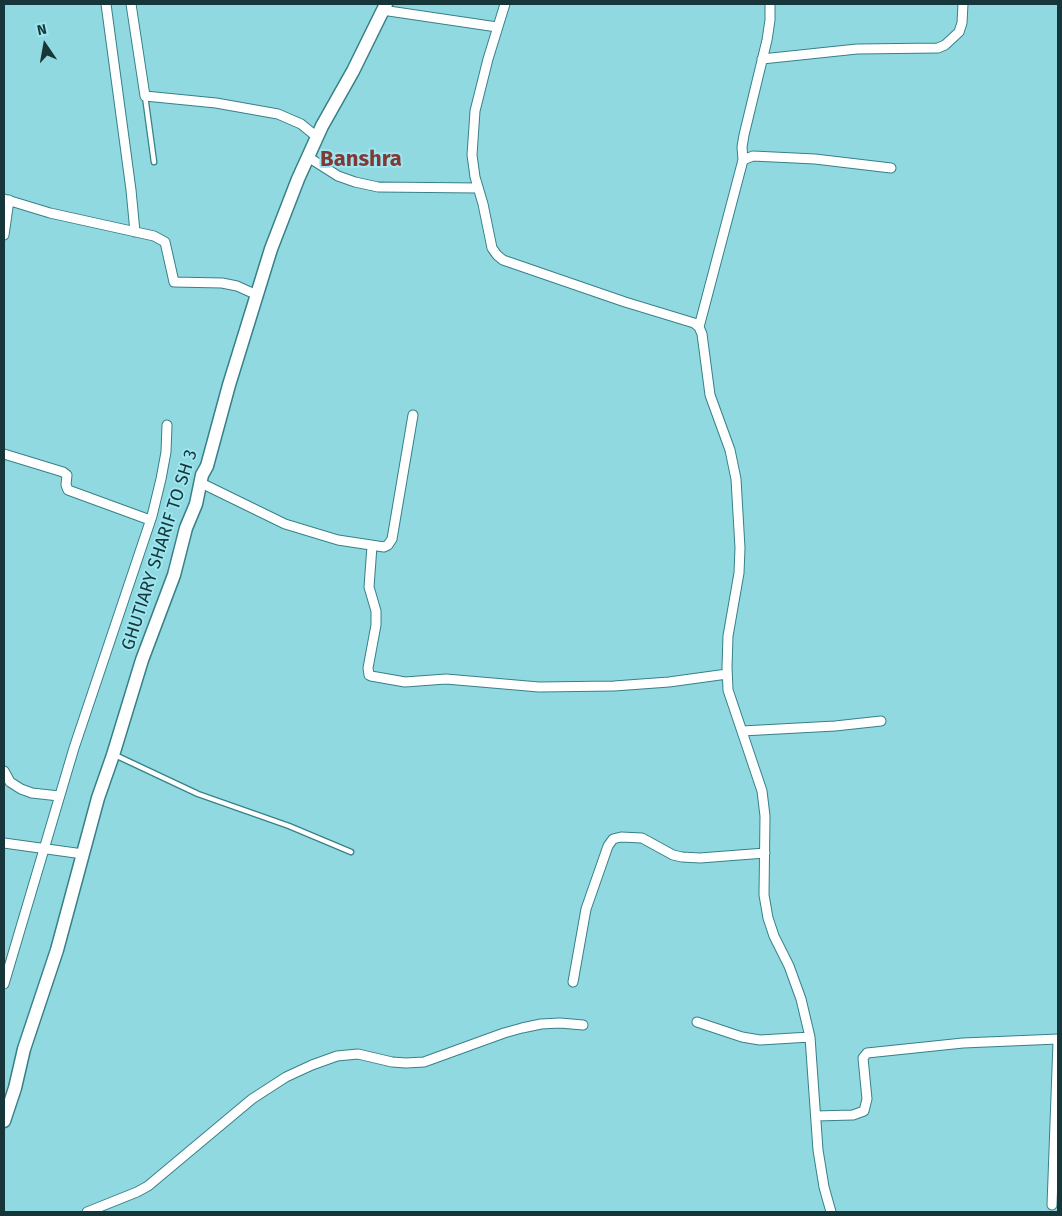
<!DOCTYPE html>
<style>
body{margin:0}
#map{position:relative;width:1062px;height:1216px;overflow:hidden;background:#91d9e1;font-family:"Fira Sans",sans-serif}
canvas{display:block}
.frame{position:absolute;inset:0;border:5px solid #173639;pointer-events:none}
.north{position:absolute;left:20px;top:20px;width:50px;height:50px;-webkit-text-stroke:4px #9de6ef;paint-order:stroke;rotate:348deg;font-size:14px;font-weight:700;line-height:20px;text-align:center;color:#173639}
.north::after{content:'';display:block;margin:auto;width:18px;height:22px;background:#173639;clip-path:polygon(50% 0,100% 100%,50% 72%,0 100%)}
</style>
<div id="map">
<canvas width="1062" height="1216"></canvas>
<div class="frame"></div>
<div class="north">N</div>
</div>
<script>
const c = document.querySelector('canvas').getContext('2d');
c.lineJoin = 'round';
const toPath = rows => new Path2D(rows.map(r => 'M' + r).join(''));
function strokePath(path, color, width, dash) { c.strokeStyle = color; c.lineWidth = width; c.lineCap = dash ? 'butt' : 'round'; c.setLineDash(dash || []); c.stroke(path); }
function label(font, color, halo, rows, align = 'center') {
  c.font = font + ' "Fira Sans",sans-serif'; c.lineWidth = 4; c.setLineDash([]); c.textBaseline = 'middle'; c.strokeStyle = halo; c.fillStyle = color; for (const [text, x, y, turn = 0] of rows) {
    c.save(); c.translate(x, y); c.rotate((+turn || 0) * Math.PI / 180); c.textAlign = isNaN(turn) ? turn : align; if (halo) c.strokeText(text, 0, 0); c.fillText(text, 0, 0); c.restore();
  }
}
const service = toPath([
 [145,96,154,162],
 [115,755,198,794,289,826,351,852]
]);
const minor = toPath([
 [106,4,131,190,135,232],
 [131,4,145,96,216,103,278,114,301,124,317,137],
 [505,4,488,59,475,111,472,155,475,177,483,204,492,248,497,255,503,260,625,302,694,323,699,327,702,334,710,395,730,450,736,479,740,548,739,573,728,636,727,667,728,690,762,791,765,816,764,895,768,918,774,936,789,966,801,999,810,1037,818,1150,824,1187,831,1212],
 [382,10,497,27],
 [762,59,857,49,938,48,945,45,959,32,962,23,963,4],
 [308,157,338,176,355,182,378,187,478,188],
 [743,160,742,147,744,135,767,40,770,20,770,4],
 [4,199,50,213,154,236,165,242,174,282,222,283,237,286,257,295],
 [4,235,9,200],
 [699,327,743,160,753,156,815,159,891,168],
 [4,454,63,472,67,475,66,485,68,490,150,520],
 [201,483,285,524,338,540,384,547,388,545,392,539,413,415],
 [372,546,369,587,376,611,376,625,368,668,369,675,371,676,405,682,446,679,539,687,614,686,669,682,727,674],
 [742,731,835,726,881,721],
 [4,771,10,782,21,789,32,793,59,796],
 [4,843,83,854],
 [573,982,586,909,608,846,613,839,621,837,642,838,673,855,682,857,700,858,765,853],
 [4,984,74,748,152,516,161,479,166,452,167,425],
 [697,1022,742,1037,760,1040,810,1037],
 [816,1116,853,1115,864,1111,867,1099,863,1058,867,1053,963,1043,1058,1039],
 [1052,1205,1058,1042],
 [87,1212,137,1192,148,1186,252,1099,286,1077,312,1065,337,1056,358,1054,392,1062,406,1063,424,1062,504,1033,522,1028,541,1024,560,1023,583,1025]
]);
const secondary = toPath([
 [4,1121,15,1088,24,1049,57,950,98,798,113,755,142,660,174,575,186,528,196,504,202,475,207,466,229,385,271,249,298,179,322,126,353,71,386,4]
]);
strokePath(service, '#378088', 7);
strokePath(minor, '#378088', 11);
strokePath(secondary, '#378088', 15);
strokePath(service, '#fff', 4.5);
strokePath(minor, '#fff', 9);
strokePath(secondary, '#fff', 12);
label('18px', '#173639', '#9de6ef', [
 ["GHUTIARY SHARIF TO SH 3",160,550,-72]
]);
label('bold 22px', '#813936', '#9de6ef', [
 ["Banshra",361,160]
]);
</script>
